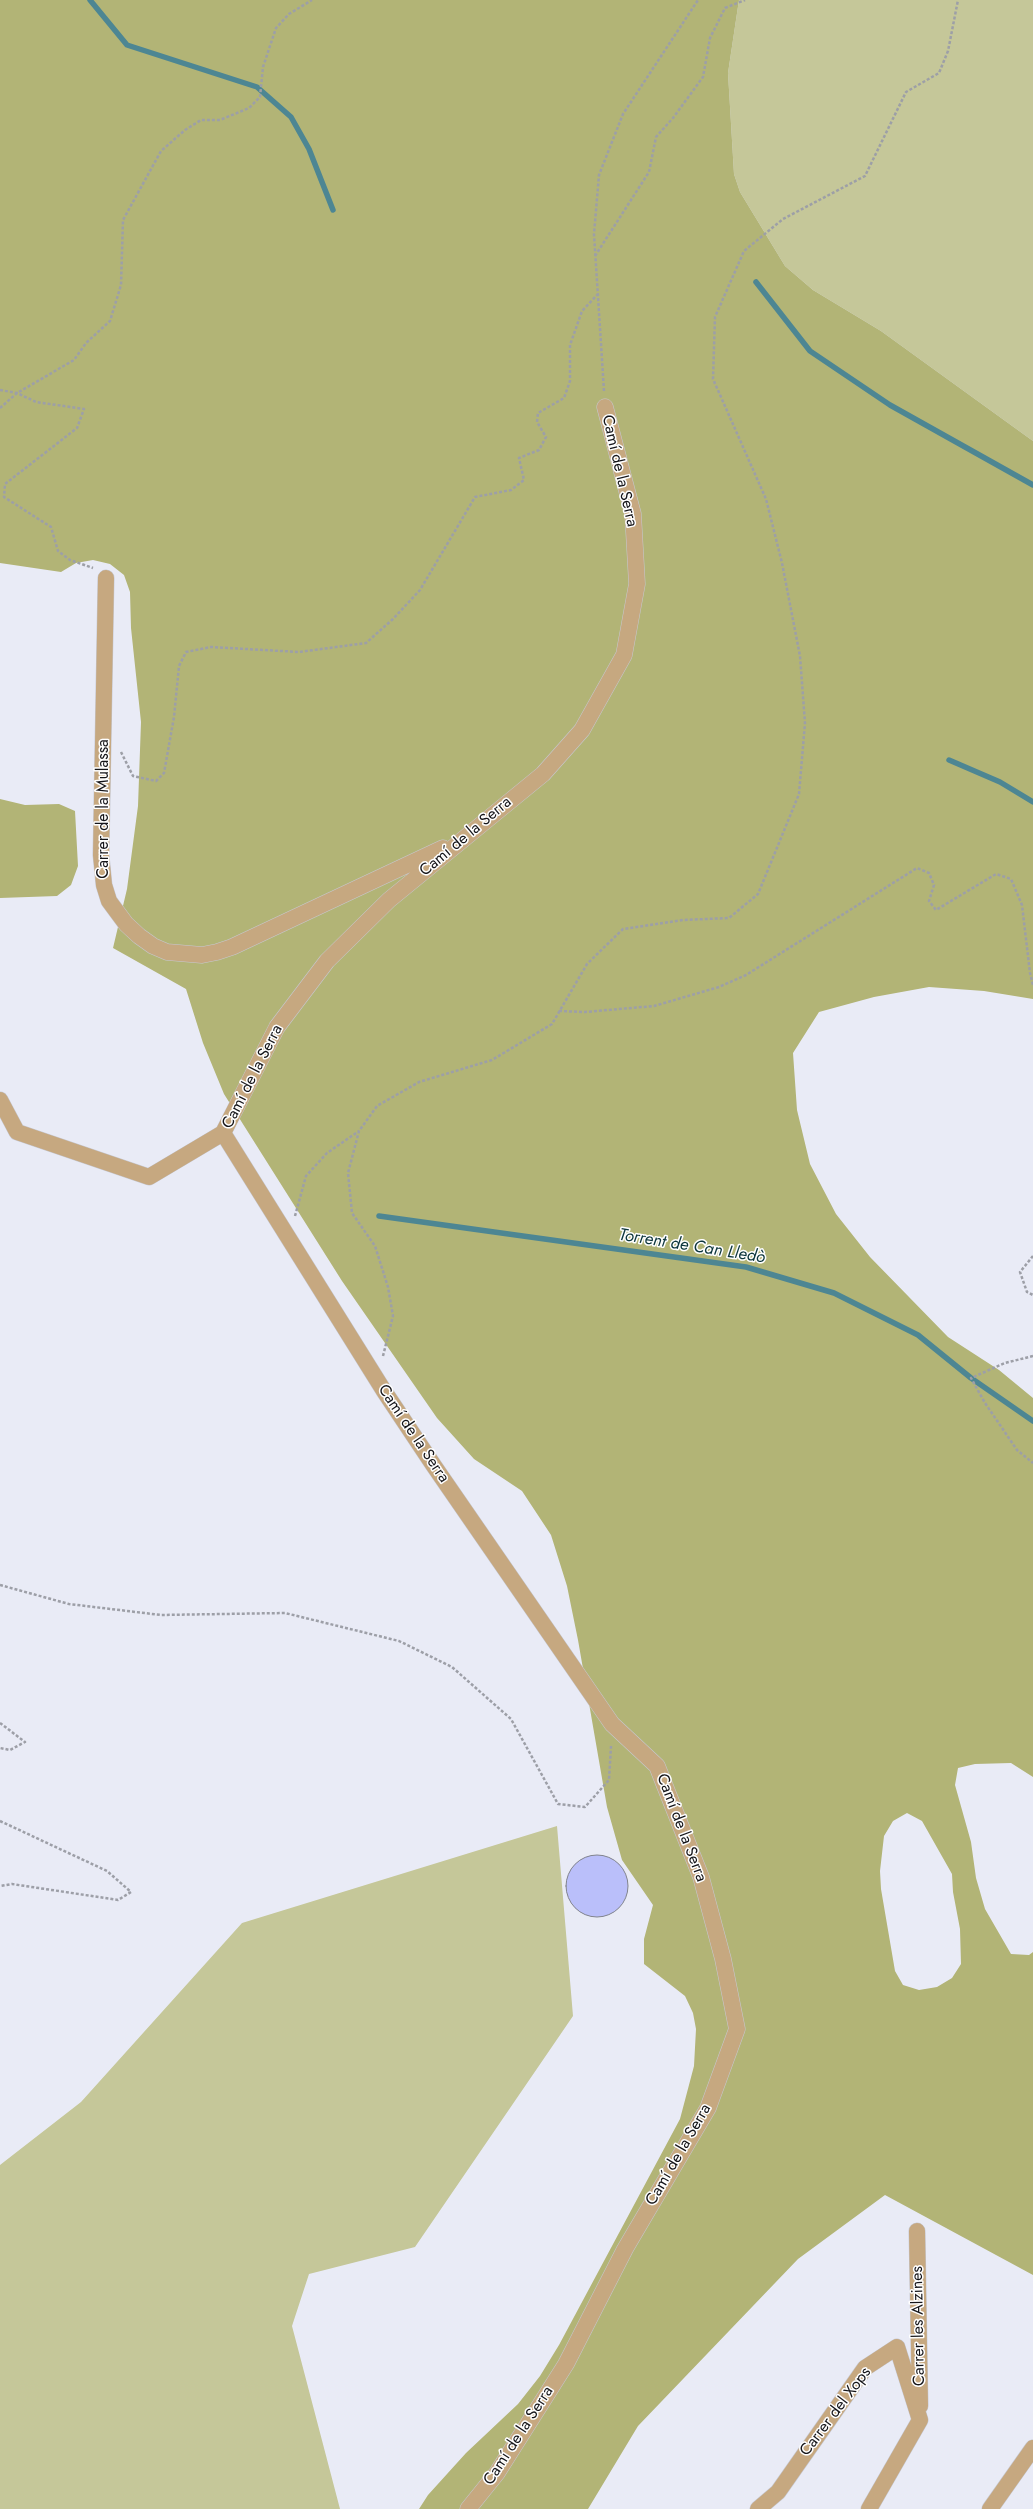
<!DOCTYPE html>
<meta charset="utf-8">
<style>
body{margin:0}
canvas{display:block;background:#e9ebf6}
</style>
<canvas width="1033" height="2509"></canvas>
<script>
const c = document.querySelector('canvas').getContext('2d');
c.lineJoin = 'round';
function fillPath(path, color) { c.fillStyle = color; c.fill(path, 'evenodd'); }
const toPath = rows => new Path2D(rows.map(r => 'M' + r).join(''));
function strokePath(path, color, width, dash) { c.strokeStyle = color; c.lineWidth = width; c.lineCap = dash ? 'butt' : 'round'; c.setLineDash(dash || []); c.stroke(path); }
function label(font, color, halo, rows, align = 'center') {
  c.font = font + ' Jost,sans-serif'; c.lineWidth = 3; c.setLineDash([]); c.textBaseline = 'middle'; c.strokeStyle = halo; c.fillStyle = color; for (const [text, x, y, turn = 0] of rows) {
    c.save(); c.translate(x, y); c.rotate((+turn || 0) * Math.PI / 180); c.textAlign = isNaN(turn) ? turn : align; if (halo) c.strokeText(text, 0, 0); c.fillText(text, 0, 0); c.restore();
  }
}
fillPath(toPath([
 [739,0,1033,0,1033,441,881,331,813,290,785,266,740,192,734,174,728,73],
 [557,1826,573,2016,415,2247,309,2274,292,2326,340,2509,0,2509,0,2165,81,2102,242,1923]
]), '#c5c799');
fillPath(toPath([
 [0,0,739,0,728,73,734,174,740,192,785,266,813,290,881,331,1033,441,1033,999,984,991,929,987,874,997,819,1012,793,1053,797,1110,810,1164,836,1214,870,1257,948,1337,999,1370,1033,1398,1033,1777,1011,1763,975,1764,958,1768,955,1785,971,1842,976,1878,985,1909,1011,1954,1029,1955,1033,1952,1033,2275,885,2195,798,2259,638,2426,588,2509,419,2509,428,2495,466,2453,518,2404,540,2376,559,2345,680,2119,694,2066,696,2029,693,2013,685,1996,644,1964,644,1939,653,1905,622,1860,607,1807,578,1640,567,1586,551,1535,522,1491,474,1459,437,1418,342,1281,224,1094,203,1043,186,989,113,948,127,889,138,806,141,722,131,628,130,592,124,575,110,564,93,560,76,563,61,572,0,563],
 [907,1813,922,1821,952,1874,953,1892,960,1929,961,1964,952,1978,937,1987,919,1990,903,1985,895,1971,881,1889,880,1871,884,1836,893,1821],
 [0,799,25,805,59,804,75,811,78,866,71,885,57,896,0,898]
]), '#b2b476');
strokePath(toPath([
 [90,0,127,45,257,87,291,117,309,149,333,210],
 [756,282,810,351,890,405,1033,485],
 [949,760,1000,782,1033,802],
 [379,1216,746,1267,834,1293,918,1335,971,1378,1033,1421]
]), '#4d8693', 5.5);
const building = toPath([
 '566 1886a31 31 0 1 1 62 0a31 31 0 1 1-62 0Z'
]);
fillPath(building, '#babffa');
strokePath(building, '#81838c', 1);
const minor = toPath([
 [106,578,101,855,104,885,109,901,126,924,139,936,153,946,167,952,202,955,217,952,232,947,443,848],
 [0,1100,17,1132,149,1177,223,1133],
 [223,1133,384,1391,434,1466,612,1724,657,1766,701,1877,723,1959,737,2029,708,2108,625,2249,566,2364,497,2473,468,2509],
 [223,1133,277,1027,327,961,389,900,543,774,582,730,624,655,637,584,633,514,605,407],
 [917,2231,920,2406],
 [758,2509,778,2492,865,2368,897,2347,920,2420,869,2509],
 [990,2509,1033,2448]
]);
strokePath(minor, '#c7c9d2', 17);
strokePath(toPath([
 [595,256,649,172,656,137,673,118,703,77,710,38,725,8,745,0],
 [0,390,17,393,36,402,84,409,77,428,5,484,4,497,51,527,58,551,70,560,93,568],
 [604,391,594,234,599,175,623,114,698,0],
 [0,408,17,393,74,360,86,343,110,321,121,285,123,220,161,151,185,130,201,120,220,120,249,108,260,97,263,67,276,28,289,14,312,0],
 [121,752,133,776,156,781,164,773,174,717,179,666,186,652,211,647,299,652,366,643,393,619,420,590,475,497,511,490,524,480,519,458,539,450,546,437,537,422,538,413,564,398,570,381,570,345,582,311,598,294],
 [559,1011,585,1012,654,1006,719,987,746,975,917,868,929,873,934,885,929,901,936,910,996,874,1011,879,1022,905,1030,973,1033,985],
 [295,1216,306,1176,327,1153,359,1131],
 [1033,1256,1020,1272,1027,1292,1033,1295],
 [383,1356,393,1316,388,1287,375,1246,352,1213,348,1173,359,1131,377,1106,419,1082,492,1060,552,1024,587,964,623,929,683,920,729,918,758,894,799,794,805,723,800,656,782,563,766,499,713,379,715,317,744,251,783,219,865,176,906,92,939,73,948,51,958,0],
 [1033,1356,1005,1363,971,1378,985,1403,1017,1450,1033,1463],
 [0,1585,69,1604,161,1615,285,1613,399,1641,452,1667,511,1719,558,1804,585,1807,609,1780,611,1746],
 [0,1723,25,1742,10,1750,0,1748],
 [0,1821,107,1871,131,1892,118,1900,12,1884,0,1886]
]), '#9d9fa7', 2.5, [3, 2]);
strokePath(minor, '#c6a880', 16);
label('16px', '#141418', '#fff', [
 ["Camí de la Serra",619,471,77],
 ["Carrer de la Mulassa",104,809,-90],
 ["Camí de la Serra",466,837,-40],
 ["Camí de la Serra",253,1077,-63],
 ["Camí de la Serra",413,1434,56],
 ["Camí de la Serra",681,1828,69],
 ["Camí de la Serra",679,2155,-60],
 ["Carrer les Alzines",919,2326,-91],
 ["Carrer del Xops",836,2412,-53],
 ["Camí de la Serra",519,2436,-57]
]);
label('italic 17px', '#0c353c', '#fff', [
 ["Torrent de Can Lledò",692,1247,9]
]);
</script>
